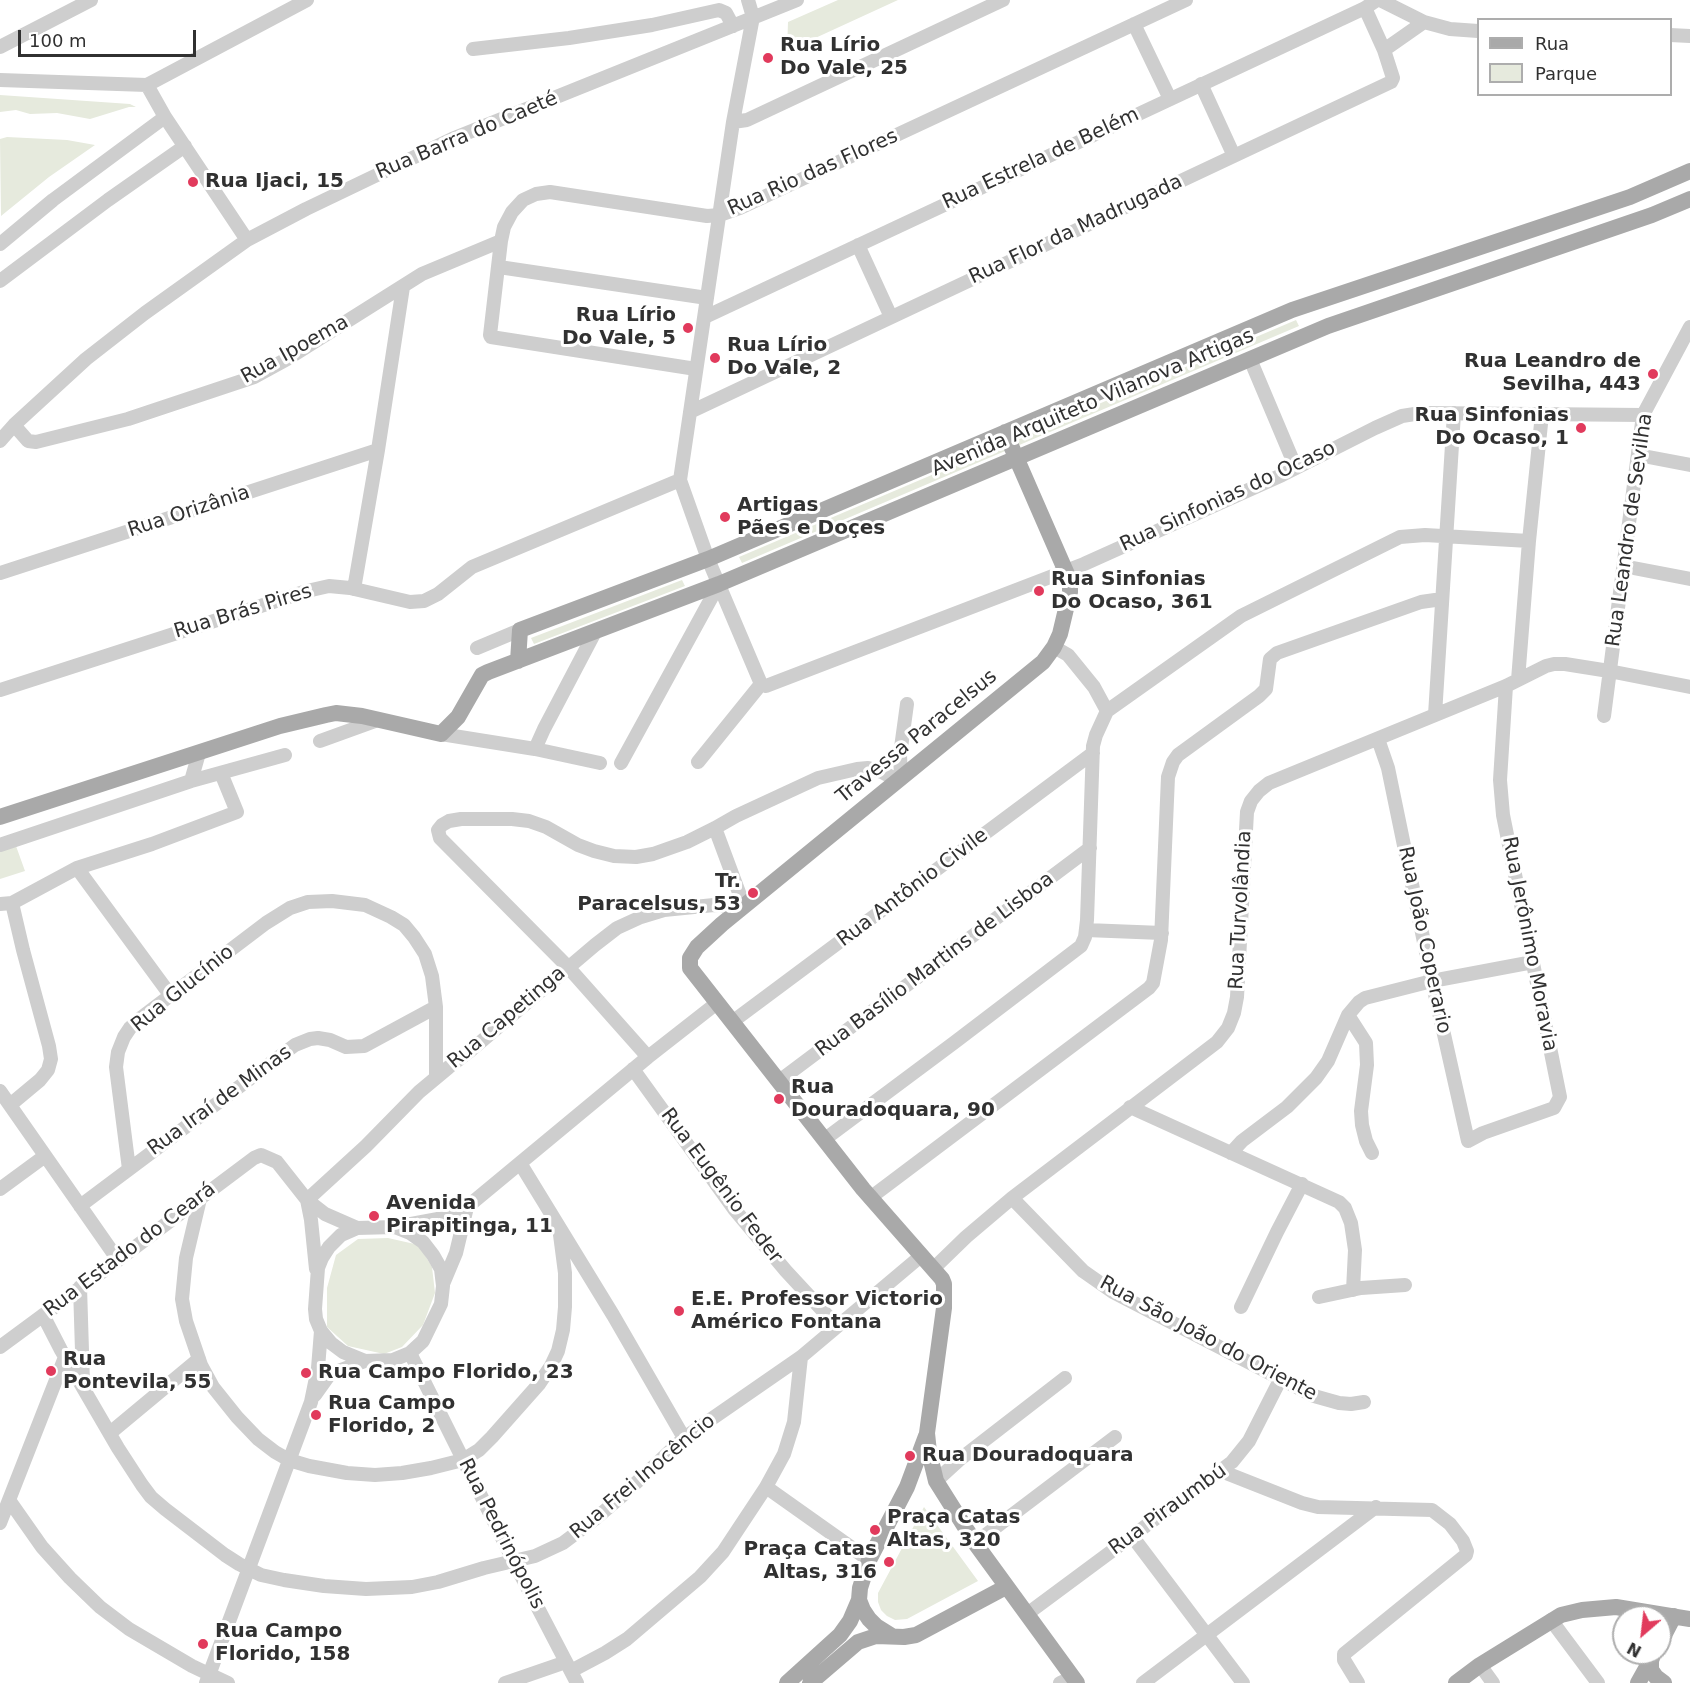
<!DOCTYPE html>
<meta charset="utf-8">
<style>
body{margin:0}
#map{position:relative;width:1690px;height:1683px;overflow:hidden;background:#fff;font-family:"DejaVu Sans",sans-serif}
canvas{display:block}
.legend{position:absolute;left:1477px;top:18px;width:195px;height:78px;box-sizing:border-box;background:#fff;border:2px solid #adadad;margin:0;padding:8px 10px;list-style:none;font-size:18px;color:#313131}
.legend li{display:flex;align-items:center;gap:12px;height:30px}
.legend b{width:30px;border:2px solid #adadad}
.north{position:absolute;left:1612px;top:1605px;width:60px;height:60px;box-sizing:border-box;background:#fff;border:2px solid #adadad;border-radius:50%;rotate:208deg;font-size:16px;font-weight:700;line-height:24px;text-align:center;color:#313131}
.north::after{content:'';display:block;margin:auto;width:21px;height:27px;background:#e13a5c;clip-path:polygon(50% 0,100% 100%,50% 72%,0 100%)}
.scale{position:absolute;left:18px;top:30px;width:178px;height:27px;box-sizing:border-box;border:3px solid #313131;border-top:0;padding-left:8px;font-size:18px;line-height:21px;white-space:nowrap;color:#313131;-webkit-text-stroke:4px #fff;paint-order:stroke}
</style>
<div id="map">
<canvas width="1690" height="1683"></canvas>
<ul class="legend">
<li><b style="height:8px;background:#a9a9a9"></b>Rua</li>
<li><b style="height:16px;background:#e6eadd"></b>Parque</li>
</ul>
<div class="north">N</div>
<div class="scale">100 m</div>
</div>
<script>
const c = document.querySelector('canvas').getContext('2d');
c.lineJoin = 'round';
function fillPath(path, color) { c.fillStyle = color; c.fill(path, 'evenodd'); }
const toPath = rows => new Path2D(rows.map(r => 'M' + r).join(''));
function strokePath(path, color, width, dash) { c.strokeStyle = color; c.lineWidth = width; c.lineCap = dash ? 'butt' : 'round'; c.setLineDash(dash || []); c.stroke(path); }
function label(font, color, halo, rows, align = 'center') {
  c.font = font + ' "DejaVu Sans",sans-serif'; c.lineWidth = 6; c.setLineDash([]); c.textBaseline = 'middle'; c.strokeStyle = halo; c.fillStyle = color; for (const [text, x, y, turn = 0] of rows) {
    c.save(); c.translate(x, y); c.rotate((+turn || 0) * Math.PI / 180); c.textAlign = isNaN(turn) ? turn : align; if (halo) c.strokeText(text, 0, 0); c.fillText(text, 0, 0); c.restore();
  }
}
fillPath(toPath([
 [838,0,898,0,787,51,788,22],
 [0,95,130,104,136,107,129,107,90,119,57,113,30,114,16,110,0,112],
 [7,137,67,140,95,145,49,177,1,216,0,139],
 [1296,320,1299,326,742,563,739,557],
 [682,580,685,586,534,644,531,638],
 [16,846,25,871,0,879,0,851],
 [388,1238,419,1245,432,1267,435,1293,423,1325,402,1347,384,1354,348,1346,327,1327,327,1288,336,1255,358,1239],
 [924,1507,978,1581,907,1619,895,1620,887,1616,881,1610,878,1602,878,1593]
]), '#e6eadd');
strokePath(toPath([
 [748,0,753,17,733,122,680,480,708,559,761,684],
 [1380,0,1424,22,1450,29,1478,31],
 [1134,24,1170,99],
 [1670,35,1690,36],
 [0,47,91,0],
 [473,49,569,38,652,25,719,10,726,13,733,26],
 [1384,50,1424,22],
 [0,80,147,85,307,0],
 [1201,84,1234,156],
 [147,85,165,117,247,240],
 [733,122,747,120,1003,0],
 [0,244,53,200,165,117],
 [858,245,891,317],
 [499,267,707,298],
 [0,281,108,200,185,146],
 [705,317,1365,8,1377,0],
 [1250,359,1296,468],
 [696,369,491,337,490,335,501,241,504,227,512,212,523,200,536,194,550,192,707,216,720,215,740,208,1186,0],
 [690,412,1391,82,1393,78,1384,50,1365,8],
 [14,425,28,441,36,442,128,419,254,377,287,359,422,274,501,241],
 [0,441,14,425,86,359,145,313,247,240,306,209,452,139,797,0],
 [1638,455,1690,465],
 [1623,566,1690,579],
 [0,573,378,450],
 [354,589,378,450,403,287],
 [1054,647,1068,655,1094,687,1107,711],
 [477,648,520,630],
 [1518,680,1529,541,1542,414],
 [761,684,766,686,1084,564,1282,475,1375,428,1402,416,1421,413,1643,415],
 [0,690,307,591,329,586,350,588,410,602,424,601,438,594,472,567,680,480],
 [1435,715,1454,413],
 [1604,716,1643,415,1690,327],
 [441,734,535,749,600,763],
 [1378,739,1388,768,1432,981,1468,1141,1483,1133,1554,1108,1560,1097,1503,815,1500,780,1506,686],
 [320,741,378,720],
 [535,749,544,729,595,632],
 [698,762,761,684],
 [621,763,719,584],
 [901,777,900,755,907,704],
 [191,781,199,753],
 [715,828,744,906],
 [0,845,191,781,285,755],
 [77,868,171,996],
 [0,904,12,903,77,868,152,844,237,812,221,773],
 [1086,930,1162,933],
 [1348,1015,1366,1043,1367,1065,1361,1111,1362,1125,1366,1141,1372,1153],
 [732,1022,1093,753],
 [648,1057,568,967,440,838,438,830,442,825,449,821,461,819,512,819,529,821,546,827,578,845,594,851,614,856,636,857,653,854,687,842,715,828,736,816,818,778,857,769,868,768,882,772,897,780],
 [633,1069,734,1209,786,1271,837,1326],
 [779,1081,1090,848],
 [0,1091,118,1260],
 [10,1105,40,1080,48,1070,51,1059,49,1046,23,950,12,903],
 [1130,1107,1339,1202,1345,1208,1351,1223,1355,1250,1353,1290],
 [825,1139,955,1042,1081,946,1085,937,1087,920,1093,746,1096,735,1107,711,1241,616,1400,537,1425,535,1529,541],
 [1231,1153,1242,1141,1287,1107,1316,1078,1328,1061,1348,1015,1359,1002,1365,998,1432,981,1533,962],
 [520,1163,613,1315,684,1438],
 [129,1169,116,1067,118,1052,124,1037,130,1028,142,1017,266,923,290,908,308,902,332,901,365,905,391,917,404,925,414,937,425,954,432,976,436,1007,436,1077],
 [0,1189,45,1156],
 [870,1198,1149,988,1153,983,1161,940,1168,777,1173,762,1178,755,1259,696,1266,689,1270,659,1277,653,1421,602,1442,599],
 [1012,1198,1083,1271,1113,1292,1314,1396,1339,1403,1351,1404,1364,1402],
 [200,1199,186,1258,182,1299,186,1321,201,1365,213,1387,237,1417,258,1439,275,1452,289,1460,309,1466,347,1473,375,1475,402,1473,431,1468,463,1460,479,1450,492,1437,539,1384,551,1366,558,1351,563,1330,565,1307,565,1273,559,1227],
 [307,1200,366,1146,419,1092,449,1067,470,1051,595,945,617,928,641,917,664,910,714,905,742,908],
 [307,1200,311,1220,316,1269],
 [80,1206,295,1045,310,1039,318,1038,330,1040,346,1047,364,1046,436,1007],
 [395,1227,410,1233,423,1242,433,1255,441,1269,443,1286,441,1304,423,1341,410,1353,393,1360,365,1361,343,1352,331,1343,321,1331,316,1319,315,1309,318,1268,322,1258,329,1247,341,1235,357,1228,395,1227],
 [395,1227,438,1219,452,1215,467,1207,648,1057,717,1003],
 [933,1269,966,1237,1012,1198,1200,1055,1217,1042,1228,1028,1234,1013,1237,997,1247,812,1251,801,1259,791,1269,783,1506,686,1546,666,1554,664,1565,664,1609,671,1690,687],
 [443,1284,456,1253,467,1207],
 [80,1287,83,1383],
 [1319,1297,1361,1288,1405,1285],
 [1241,1307,1277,1232,1302,1184],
 [43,1315,61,1350,118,1448,142,1485,151,1497,165,1509,225,1555,239,1564,261,1575,284,1580,324,1586,366,1589,412,1587,438,1582,484,1568,535,1556,563,1543,595,1519,622,1496,684,1438,801,1357,921,1256],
 [0,1347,118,1260,254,1158,261,1155,277,1162,307,1200,325,1214,357,1228],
 [410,1353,514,1562,577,1683],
 [315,1395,330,1374,365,1361],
 [110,1433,199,1359],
 [1221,1471,1302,1503,1318,1507,1432,1510,1450,1524,1463,1541,1467,1551,1466,1555,1344,1654,1344,1660,1358,1683],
 [936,1481,959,1460,1065,1378],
 [766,1487,869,1560],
 [9,1500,42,1547,70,1578,100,1607,129,1629,192,1666,228,1683],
 [0,1523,65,1357],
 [1132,1536,1243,1683],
 [975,1543,1115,1437],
 [1027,1614,1232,1462,1249,1441,1280,1380],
 [1551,1620,1598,1683],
 [1480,1665,1493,1683],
 [571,1671,605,1653,627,1639,700,1577,723,1552,766,1487,784,1454,794,1422,801,1357],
 [206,1683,311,1402,318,1368,321,1331],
 [505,1683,566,1662],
 [1060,1683,1073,1677],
 [1143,1683,1376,1507]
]), '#cecece', 14);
strokePath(toPath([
 [1005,432,1070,581,1070,592,1060,634,1054,647,1043,662,722,924,697,947,690,958,690,968,863,1189,942,1279,944,1284,944,1308,927,1433,929,1452,936,1481,975,1543,1077,1683],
 [518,661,520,630,708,559,1292,310,1630,197,1690,171],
 [0,817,280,726,326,715,336,713,362,716,441,734,458,717,482,675,488,672,719,584,1328,326,1652,215,1690,199],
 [859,1600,863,1610,869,1619,876,1626,892,1636],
 [1660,1643,1674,1616],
 [1651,1653,1651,1670,1656,1677,1664,1683],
 [787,1683,840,1635,850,1621,859,1600,860,1588,869,1560,907,1487,926,1436],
 [810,1683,858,1642,876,1636,904,1637,916,1635,1006,1587],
 [1456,1683,1480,1665,1561,1615,1582,1610,1616,1607,1690,1619],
 [1638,1683,1652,1658]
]), '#a9a9a9', 16);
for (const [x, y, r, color] of [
 [768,58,6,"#e13a5c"],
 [193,182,6,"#e13a5c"],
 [688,328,6,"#e13a5c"],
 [715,358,6,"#e13a5c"],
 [1653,374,6,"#e13a5c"],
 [1581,428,6,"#e13a5c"],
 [725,517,6,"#e13a5c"],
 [1039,591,6,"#e13a5c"],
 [753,893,6,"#e13a5c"],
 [779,1099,6,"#e13a5c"],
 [374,1216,6,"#e13a5c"],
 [679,1311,6,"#e13a5c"],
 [51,1371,6,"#e13a5c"],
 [306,1373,6,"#e13a5c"],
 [316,1415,6,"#e13a5c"],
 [910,1456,6,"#e13a5c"],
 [875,1530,6,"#e13a5c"],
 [889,1562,6,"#e13a5c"],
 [203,1644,6,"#e13a5c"]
]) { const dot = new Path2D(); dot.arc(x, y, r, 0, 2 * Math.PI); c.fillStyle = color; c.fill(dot); strokePath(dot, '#fff', 2); }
label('bold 20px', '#313131', '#fff', [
 ["Rua Lírio",780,46],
 ["Do Vale, 25",780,69],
 ["Rua Ijaci, 15",205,182],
 ["Rua Lírio",676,316,"right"],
 ["Do Vale, 5",676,339,"right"],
 ["Rua Lírio",727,346],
 ["Do Vale, 2",727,369],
 ["Rua Leandro de",1641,362,"right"],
 ["Sevilha, 443",1641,385,"right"],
 ["Rua Sinfonias",1569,416,"right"],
 ["Do Ocaso, 1",1569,439,"right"],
 ["Artigas",737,506],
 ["Pães e Doçes",737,529],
 ["Rua Sinfonias",1051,580],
 ["Do Ocaso, 361",1051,603],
 ["Tr.",741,882,"right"],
 ["Paracelsus, 53",741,905,"right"],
 ["Rua",791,1088],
 ["Douradoquara, 90",791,1111],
 ["Avenida",386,1204],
 ["Pirapitinga, 11",386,1227],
 ["E.E. Professor Victorio",691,1300],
 ["Américo Fontana",691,1323],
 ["Rua",63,1360],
 ["Pontevila, 55",63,1383],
 ["Rua Campo Florido, 23",318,1373],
 ["Rua Campo",328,1404],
 ["Florido, 2",328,1427],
 ["Rua Douradoquara",922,1456],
 ["Praça Catas",887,1518],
 ["Altas, 320",887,1541],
 ["Praça Catas",877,1550,"right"],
 ["Altas, 316",877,1573,"right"],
 ["Rua Campo",215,1632],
 ["Florido, 158",215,1655]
], 'left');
label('20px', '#313131', '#fff', [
 ["Rua Barra do Caeté",467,136,-23],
 ["Rua Estrela de Belém",1041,159,-25],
 ["Rua Rio das Flores",813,173,-24],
 ["Rua Flor da Madrugada",1076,230,-25],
 ["Rua Ipoema",295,350,-29],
 ["Avenida Arquiteto Vilanova Artigas",1093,403,-23],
 ["Rua Sinfonias do Ocaso",1228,497,-25],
 ["Rua Orizânia",189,512,-18],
 ["Rua Leandro de Sevilha",1630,530,-82],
 ["Rua Brás Pires",243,612,-17],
 ["Travessa Paracelsus",917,737,-39],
 ["Rua Antônio Civile",913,888,-37],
 ["Rua Turvolândia",1241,910,-87],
 ["Rua João Coperario",1424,940,78],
 ["Rua Jerônimo Moravia",1529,944,79],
 ["Rua Basílio Martins de Lisboa",935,965,-37],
 ["Rua Glucínio",183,989,-39],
 ["Rua Capetinga",507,1018,-40],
 ["Rua Iraí de Minas",220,1101,-36],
 ["Rua Eugênio Feder",721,1186,53],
 ["Rua Estado do Ceará",130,1250,-37],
 ["Rua São João do Oriente",1208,1339,28],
 ["Rua Frei Inocêncio",643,1477,-40],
 ["Rua Piraumbú",1168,1510,-36],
 ["Rua Pedrinópolis",501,1534,63]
]);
</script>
